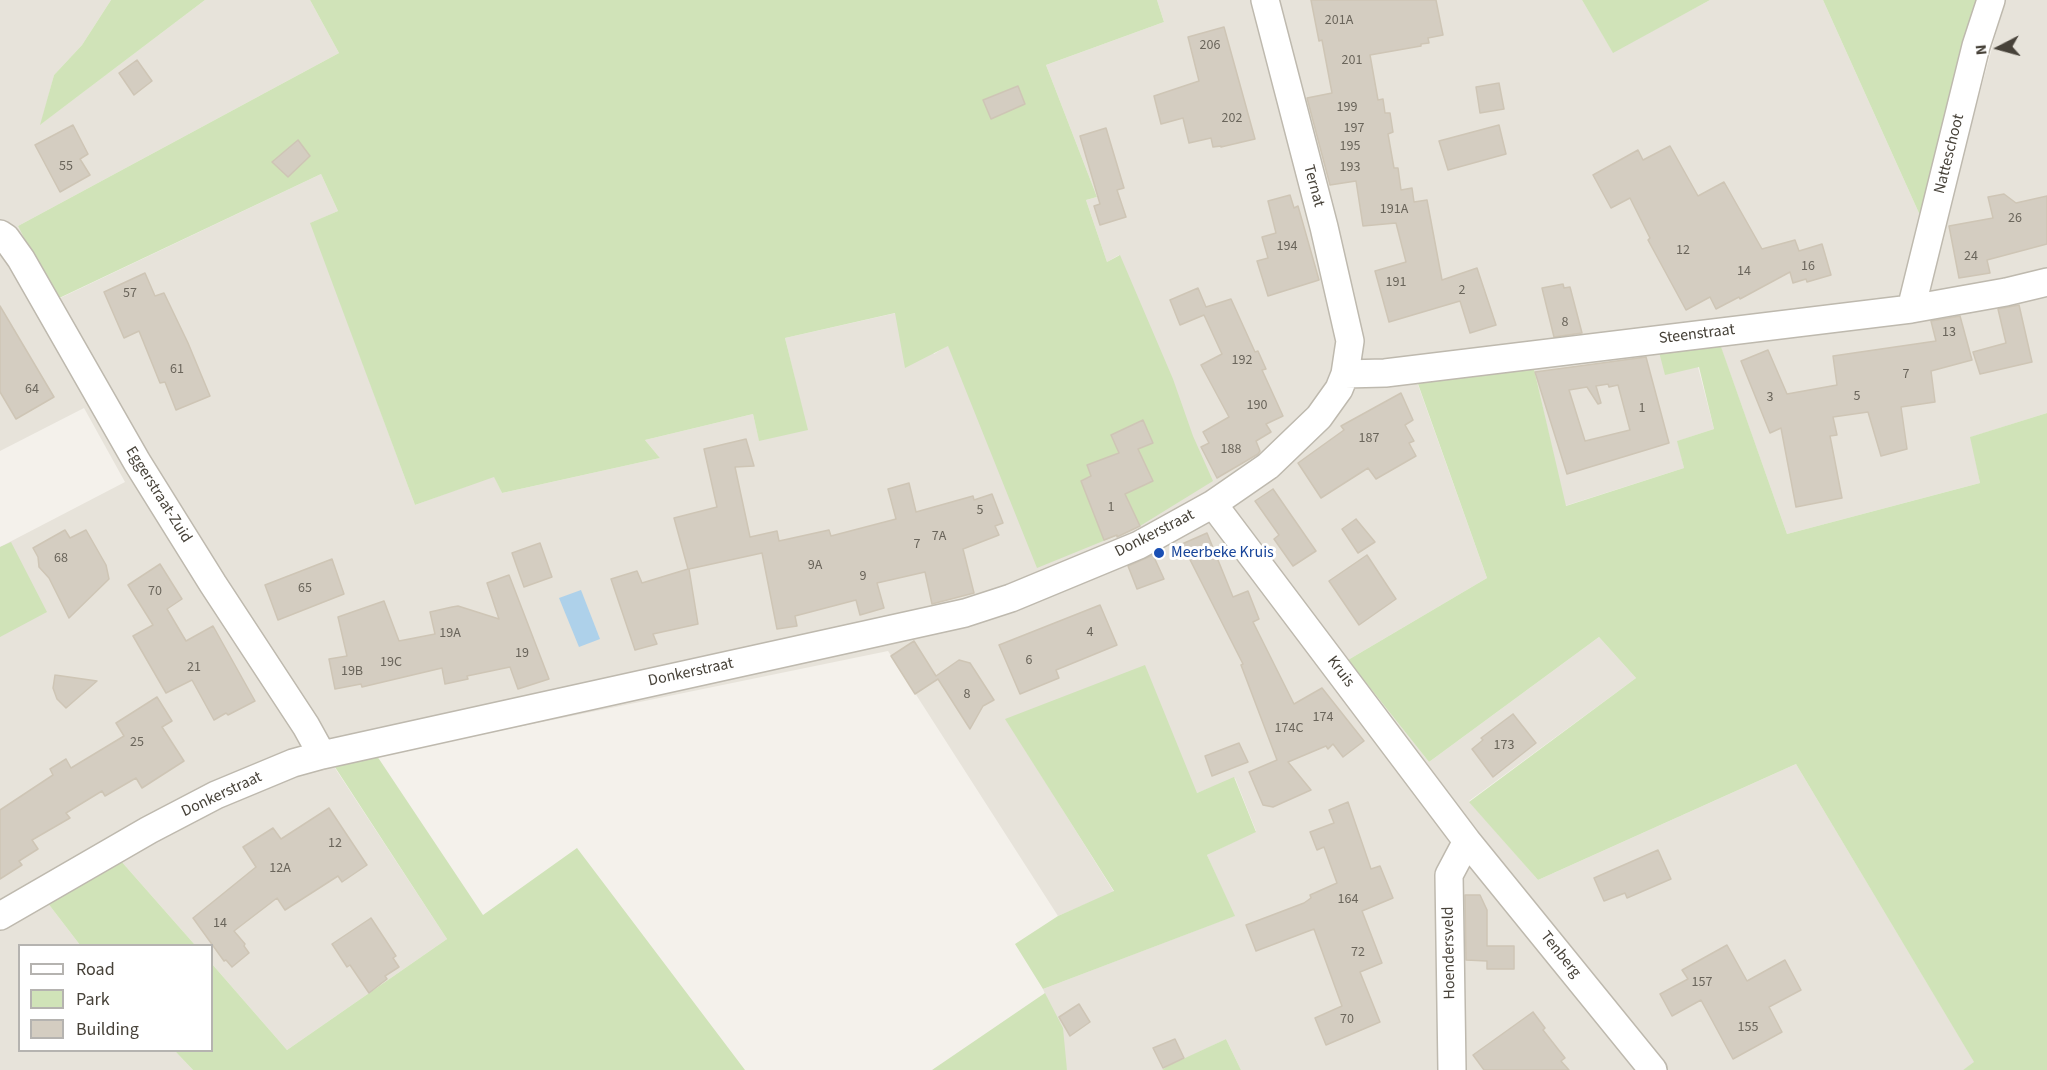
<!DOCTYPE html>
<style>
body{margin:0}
#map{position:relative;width:2047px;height:1070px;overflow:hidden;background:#f4f1eb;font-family:"Source Sans 3",sans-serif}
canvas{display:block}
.legend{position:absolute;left:18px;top:944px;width:195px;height:108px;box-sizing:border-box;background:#fff;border:2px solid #b5b3b0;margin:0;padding:8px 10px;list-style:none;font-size:18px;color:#474239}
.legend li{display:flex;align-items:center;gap:12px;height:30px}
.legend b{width:30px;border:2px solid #b5b3b0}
.north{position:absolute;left:1969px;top:18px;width:60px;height:60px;-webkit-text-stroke:4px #fff;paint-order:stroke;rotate:264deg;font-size:16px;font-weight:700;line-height:24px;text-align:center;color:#474239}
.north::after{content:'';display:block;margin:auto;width:21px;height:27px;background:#474239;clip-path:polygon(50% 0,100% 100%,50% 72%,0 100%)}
</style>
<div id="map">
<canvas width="2047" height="1070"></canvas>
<ul class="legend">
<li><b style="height:8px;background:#fff"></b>Road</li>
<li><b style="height:16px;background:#d0e3b8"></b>Park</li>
<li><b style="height:16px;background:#d4cdc1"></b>Building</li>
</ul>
<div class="north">N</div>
</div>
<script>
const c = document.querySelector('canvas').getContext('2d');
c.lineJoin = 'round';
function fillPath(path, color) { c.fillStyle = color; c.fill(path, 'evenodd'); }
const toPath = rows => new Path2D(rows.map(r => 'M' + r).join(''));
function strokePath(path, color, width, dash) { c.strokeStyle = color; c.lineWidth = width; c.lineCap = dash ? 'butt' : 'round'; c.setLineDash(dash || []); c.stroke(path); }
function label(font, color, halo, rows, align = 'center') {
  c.font = font + ' "Source Sans 3",sans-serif'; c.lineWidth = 6; c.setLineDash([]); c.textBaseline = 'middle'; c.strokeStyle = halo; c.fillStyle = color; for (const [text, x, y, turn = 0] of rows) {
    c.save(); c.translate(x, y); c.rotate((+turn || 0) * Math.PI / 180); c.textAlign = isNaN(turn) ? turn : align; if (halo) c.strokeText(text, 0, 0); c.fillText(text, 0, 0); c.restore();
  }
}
fillPath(toPath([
 [0,0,111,0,82,45,54,75,41,124,205,0,310,0,339,53,18,226,56,300,321,174,338,211,311,223,415,505,494,476,502,493,660,458,645,440,753,414,759,440,807,429,785,338,896,313,934,354,948,345,1003,478,1119,255,1107,262,1086,200,1097,197,1046,65,1164,22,1157,0,1582,0,1613,52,1710,0,1823,0,1923,222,1941,236,2005,0,2047,0,2047,413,1971,437,1980,483,1787,534,1719,342,1698,367,1714,429,1678,441,1684,468,1565,506,1534,369,1417,382,1487,578,1348,660,1429,762,1599,637,1636,678,1469,801,1538,880,1796,764,1975,1063,1963,1070,1241,1070,1226,1039,1162,1070,1067,1070,1049,1004,1043,989,1234,916,1207,855,1256,831,1235,778,1197,793,1006,719,1114,892,1058,916,888,651,333,765,447,939,287,1050,212,964,212,946,195,945,121,861,47,902,80,945,20,946,20,1050,175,1051,193,1070,0,1070,0,547,125,482,84,408,0,451]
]), '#e7e3da');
fillPath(toPath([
 [111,0,205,0,40,125,54,75,82,45],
 [310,0,1157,0,1164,22,1046,65,1097,197,1086,200,1107,262,1120,255,1173,379,1193,436,1213,481,1140,526,1037,568,948,346,905,368,895,313,785,338,808,430,759,441,753,414,645,440,660,458,502,493,494,477,415,505,310,223,338,211,321,174,55,300,18,226,339,53],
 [1582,0,1710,0,1613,53],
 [1823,0,1982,0,1923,222],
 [1719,341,1787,534,1980,483,1970,437,2047,413,2047,1070,1963,1070,1974,1062,1796,764,1538,880,1469,802,1636,678,1599,637,1429,762,1348,660,1487,578,1417,381,1534,369,1566,506,1684,468,1677,441,1714,429,1699,367,1665,375,1658,348],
 [11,542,47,612,0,637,0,547],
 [1145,665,1197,793,1234,777,1256,832,1207,855,1235,916,1043,989,1015,944,1058,916,1114,891,1005,719],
 [377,756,483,915,577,848,745,1070,193,1070,175,1051,212,1050,212,964,287,1050,447,939,333,764],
 [121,861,195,945,80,945,47,902],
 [1045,993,1063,1028,1067,1070,932,1070],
 [1226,1039,1241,1070,1162,1070,1168,1066]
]), '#d0e3b8');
fillPath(toPath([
 [581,590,600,639,579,647,559,598]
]), '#aed1ea');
const building = toPath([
 [1311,0,1436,0,1443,35,1428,38,1429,43,1421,44,1421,46,1370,55,1378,100,1383,99,1385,113,1390,113,1393,132,1388,134,1394,168,1398,168,1401,190,1412,188,1414,202,1427,200,1442,280,1477,268,1496,325,1470,333,1460,301,1389,322,1375,271,1406,262,1396,223,1363,226,1356,181,1330,185,1307,98,1332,93,1322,40,1319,41,1311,0],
 [1224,27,1255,139,1221,147,1221,146,1213,147,1211,138,1189,143,1183,118,1161,124,1154,96,1199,81,1188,37,1224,27],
 [137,60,152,81,134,95,119,73,137,60],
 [1499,83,1504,109,1480,113,1476,87,1499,83],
 [1018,86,1025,104,991,119,983,100,1018,86],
 [73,125,88,154,80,159,90,175,60,192,35,145,73,125],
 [1499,125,1506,154,1448,170,1439,141,1499,125],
 [1106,128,1124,188,1117,190,1126,217,1100,225,1094,206,1100,204,1080,136,1106,128],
 [298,140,310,156,288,177,272,162,298,140],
 [1670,146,1698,196,1724,182,1762,249,1795,240,1799,251,1822,244,1831,275,1807,282,1806,279,1793,283,1790,272,1740,299,1739,297,1716,309,1710,297,1686,310,1648,240,1650,238,1630,198,1611,208,1593,175,1638,150,1643,160,1670,146],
 [2004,194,2016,203,2047,196,2047,244,1987,260,1990,273,1959,278,1949,226,1993,218,1988,197,2004,194],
 [1290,195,1294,208,1298,206,1319,280,1268,296,1257,261,1268,258,1262,237,1276,233,1268,201,1290,195],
 [145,273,155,296,164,293,188,343,210,396,176,410,165,382,160,383,139,331,124,338,104,292,145,273],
 [1563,284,1564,288,1570,287,1582,333,1554,337,1542,288,1563,284],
 [1198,288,1206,307,1231,299,1255,352,1258,351,1266,369,1262,370,1283,416,1266,424,1271,432,1256,441,1260,451,1258,454,1217,478,1201,447,1209,443,1203,432,1229,417,1201,365,1222,354,1204,315,1180,325,1170,300,1198,288],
 [2019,305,2032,362,1980,374,1973,352,2006,343,1998,309,2019,305],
 [0,306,54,397,16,419,0,392,0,306],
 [1960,316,1972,360,1931,371,1935,402,1901,407,1907,449,1881,456,1868,412,1833,417,1837,435,1830,436,1842,498,1796,507,1781,428,1770,433,1741,361,1768,350,1787,394,1837,385,1833,356,1936,341,1931,321,1960,316],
 [1646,357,1669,443,1567,474,1535,372,1646,357],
 [1608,384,1609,387,1618,385,1630,430,1585,441,1569,390,1587,387,1598,404,1601,403,1596,386,1608,384],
 [1401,393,1413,420,1405,425,1414,441,1409,443,1416,456,1376,479,1368,468,1321,498,1298,463,1344,430,1341,426,1401,393],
 [1143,420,1153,443,1138,449,1153,481,1125,494,1140,526,1117,537,1117,535,1104,540,1081,481,1091,476,1087,465,1119,453,1111,435,1143,420],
 [746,439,754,466,735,467,750,537,777,531,779,541,829,530,831,536,896,519,888,489,909,483,916,512,973,496,974,500,992,494,1003,523,995,526,999,535,963,549,974,593,932,604,925,572,877,583,884,608,860,615,856,600,795,616,797,626,777,629,762,553,689,569,698,624,653,634,657,644,635,650,611,579,637,571,642,583,688,569,674,518,717,507,704,449,746,439],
 [1273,489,1316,551,1293,566,1274,539,1279,535,1255,501,1273,489],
 [1356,519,1375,542,1358,553,1342,529,1356,519],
 [65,530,70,538,86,530,106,565,109,579,69,618,49,578,39,567,38,557,33,548,65,530],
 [1207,533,1233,597,1248,591,1259,619,1253,622,1294,704,1322,688,1364,741,1343,757,1333,744,1328,749,1326,746,1288,762,1311,790,1273,807,1263,805,1249,772,1277,760,1241,665,1243,664,1182,544,1207,533],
 [540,543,552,577,524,587,512,553,540,543],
 [1153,555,1164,579,1137,589,1128,566,1153,555],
 [1367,555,1396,599,1359,625,1329,581,1367,555],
 [332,559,344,594,278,620,265,585,332,559],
 [160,564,182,599,167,609,186,641,213,626,255,701,228,715,226,713,214,720,192,680,166,693,133,636,153,625,128,585,160,564],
 [509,575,549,679,518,689,510,667,467,676,468,679,445,684,442,668,362,687,361,684,335,689,329,659,347,656,338,617,384,601,399,641,435,634,430,612,452,607,458,606,499,619,487,583,509,575],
 [1100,605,1117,645,1056,670,1059,678,1020,694,999,645,1100,605],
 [914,641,936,676,959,660,970,663,994,700,983,706,970,729,938,679,915,694,891,656,914,641],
 [55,675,97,681,66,708,57,699,53,688,55,675],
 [157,697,172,721,162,727,184,761,142,788,136,778,105,796,102,791,66,813,70,818,32,840,38,849,19,861,22,865,0,879,0,810,53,775,50,769,66,759,71,768,124,736,116,723,157,697],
 [1513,714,1536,743,1493,777,1472,749,1483,740,1481,738,1513,714],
 [1239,743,1248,762,1212,776,1205,756,1239,743],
 [1348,802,1371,869,1380,866,1393,898,1362,911,1382,963,1360,972,1380,1022,1326,1045,1315,1018,1342,1006,1314,929,1256,951,1246,925,1304,903,1311,898,1310,895,1337,883,1324,847,1317,850,1310,832,1334,823,1329,810,1348,802],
 [329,808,367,865,342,882,338,876,285,910,277,898,234,931,245,944,244,946,249,953,232,967,226,960,224,961,193,918,256,867,243,847,273,828,281,839,329,808],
 [1658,850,1671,879,1627,898,1625,893,1604,901,1594,878,1658,850],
 [1465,895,1480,895,1487,910,1487,946,1514,946,1514,969,1487,969,1487,961,1466,960,1465,895],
 [371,918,396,956,393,958,399,967,385,976,387,979,369,993,350,965,347,967,332,944,371,918],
 [1727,945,1747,981,1785,960,1801,990,1769,1007,1782,1032,1733,1059,1701,1000,1672,1016,1660,994,1688,979,1682,970,1727,945],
 [1079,1004,1090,1022,1070,1036,1059,1017,1079,1004],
 [1533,1012,1545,1028,1543,1030,1565,1058,1561,1061,1569,1070,1484,1070,1473,1055,1533,1012],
 [1175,1039,1184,1058,1163,1068,1153,1048,1175,1039]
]);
fillPath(building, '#d4cdc1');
strokePath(building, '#cec5b5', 1.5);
const minor = toPath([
 [0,234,6,238,21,259,137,462,213,584,306,726,322,755],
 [1911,309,1976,46,1991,0],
 [1345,374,1385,373,1911,309,2006,292,2047,282],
 [1213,504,1467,841,1653,1070],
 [0,916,149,830,216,795,293,763,322,755,965,613,1011,598,1139,545,1213,504,1268,466,1319,417,1339,389,1345,374,1350,341,1324,227,1265,0],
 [1452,1070,1449,875,1467,841]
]);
strokePath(minor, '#beb9ae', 30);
strokePath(minor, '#fff', 27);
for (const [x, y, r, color] of [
 [1159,553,6,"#1a4fb4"]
]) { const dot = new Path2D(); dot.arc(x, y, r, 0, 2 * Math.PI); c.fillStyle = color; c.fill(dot); strokePath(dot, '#fff', 2); }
label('14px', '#6a655b', null, [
 ["201A",1339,21],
 ["206",1210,46],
 ["201",1352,61],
 ["199",1347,108],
 ["202",1232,119],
 ["197",1354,129],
 ["195",1350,147],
 ["55",66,167],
 ["193",1350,168],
 ["191A",1394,210],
 ["26",2015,219],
 ["194",1287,247],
 ["12",1683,251],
 ["24",1971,257],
 ["16",1808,267],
 ["14",1744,272],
 ["191",1396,283],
 ["2",1462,291],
 ["57",130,294],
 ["8",1565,323],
 ["13",1949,333],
 ["192",1242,361],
 ["61",177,370],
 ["7",1906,375],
 ["64",32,390],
 ["5",1857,397],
 ["3",1770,398],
 ["190",1257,406],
 ["1",1642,409],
 ["187",1369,439],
 ["188",1231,450],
 ["1",1111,508],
 ["5",980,511],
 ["7A",939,537],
 ["7",917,545],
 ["68",61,559],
 ["9A",815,566],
 ["9",863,577],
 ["65",305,589],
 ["70",155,592],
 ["4",1090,633],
 ["19A",450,634],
 ["19",522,654],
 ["6",1029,661],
 ["19C",391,663],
 ["21",194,668],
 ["19B",352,672],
 ["8",967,695],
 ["174",1323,718],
 ["174C",1289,729],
 ["25",137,743],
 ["173",1504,746],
 ["12",335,844],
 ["12A",280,869],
 ["164",1348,900],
 ["14",220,924],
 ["72",1358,953],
 ["157",1702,983],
 ["70",1347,1020],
 ["155",1748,1028]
]);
label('16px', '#474239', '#fff', [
 ["Natteschoot",1950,154,-76],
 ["Ternat",1313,186,75],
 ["Steenstraat",1697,335,-7],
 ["Eggerstraat-Zuid",158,495,58],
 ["Donkerstraat",1155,534,-27],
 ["Kruis",1340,672,53],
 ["Donkerstraat",691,673,-12],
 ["Donkerstraat",222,795,-25],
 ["Hoendersveld",1450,953,-91],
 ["Tenberg",1560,955,51]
]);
label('16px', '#164399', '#fff', [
 ["Meerbeke Kruis",1171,553]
], 'left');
</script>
